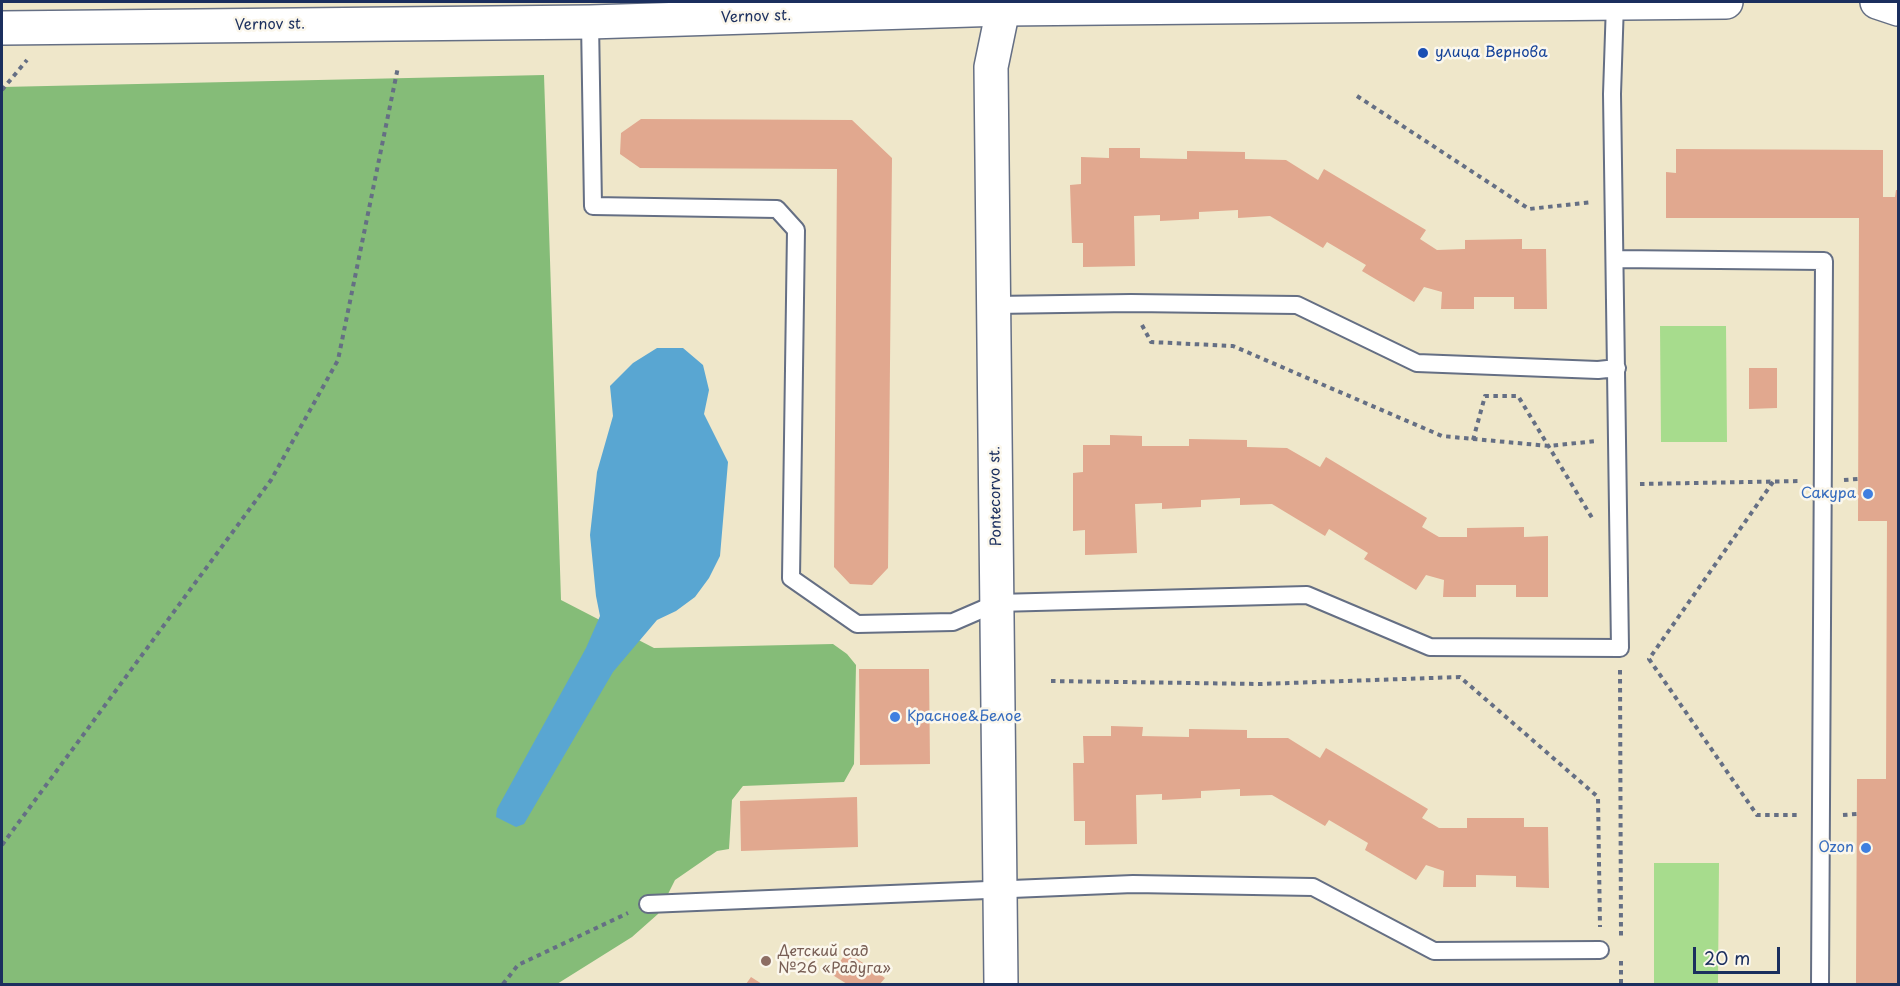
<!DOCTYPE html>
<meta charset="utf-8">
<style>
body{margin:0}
#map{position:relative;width:1900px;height:986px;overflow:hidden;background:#efe7ca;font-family:"Playpen Sans",sans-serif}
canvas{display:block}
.frame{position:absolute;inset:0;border:3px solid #1b2f5e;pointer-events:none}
.scale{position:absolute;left:1693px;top:947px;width:87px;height:27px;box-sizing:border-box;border:3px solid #1b2f5e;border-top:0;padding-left:8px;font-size:18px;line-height:21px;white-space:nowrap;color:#1b2f5e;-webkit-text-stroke:4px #fbf7ec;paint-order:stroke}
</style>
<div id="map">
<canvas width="1900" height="986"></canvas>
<div class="frame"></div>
<div class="scale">20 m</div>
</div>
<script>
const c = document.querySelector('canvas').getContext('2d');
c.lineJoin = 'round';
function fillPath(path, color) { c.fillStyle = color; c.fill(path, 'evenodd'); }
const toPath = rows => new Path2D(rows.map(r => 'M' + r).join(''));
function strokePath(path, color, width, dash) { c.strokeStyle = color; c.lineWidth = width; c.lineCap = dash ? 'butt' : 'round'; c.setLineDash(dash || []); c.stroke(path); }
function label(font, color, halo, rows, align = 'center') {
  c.font = font + ' "Playpen Sans",sans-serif'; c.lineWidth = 5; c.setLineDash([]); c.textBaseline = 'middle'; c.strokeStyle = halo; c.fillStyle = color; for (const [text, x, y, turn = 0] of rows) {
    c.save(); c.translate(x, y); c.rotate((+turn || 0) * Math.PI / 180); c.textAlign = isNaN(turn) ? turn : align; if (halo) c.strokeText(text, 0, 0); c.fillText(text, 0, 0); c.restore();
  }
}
fillPath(toPath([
 [1660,326,1726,326,1727,442,1661,442],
 [1654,863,1719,863,1718,984,1654,984]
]), '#a7dc8d');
fillPath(toPath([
 [544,75,561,600,654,648,833,644,847,654,856,665,854,764,844,782,743,786,732,800,729,849,717,851,675,880,658,914,632,937,557,984,2,984,2,87]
]), '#85bc78');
fillPath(toPath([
 [657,348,683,348,703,365,709,390,704,414,728,462,720,556,709,578,695,597,676,611,657,620,613,672,524,824,516,827,496,817,497,809,586,648,600,616,596,596,590,535,597,472,613,416,610,386,633,363]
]), '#59a6d2');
fillPath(toPath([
 [641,119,852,120,892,158,888,568,872,585,850,584,834,567,837,169,640,168,620,154,621,133],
 [1109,148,1140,148,1140,158,1187,159,1187,151,1245,152,1245,159,1286,160,1318,180,1324,169,1426,230,1420,239,1437,250,1465,249,1465,240,1522,239,1522,249,1546,249,1547,309,1514,309,1514,297,1474,297,1474,309,1441,309,1442,292,1424,287,1414,302,1362,271,1366,265,1327,242,1323,248,1270,216,1238,218,1238,210,1199,212,1199,219,1160,221,1160,215,1134,216,1135,266,1083,267,1083,243,1072,243,1070,185,1081,184,1081,157,1109,158],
 [1676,149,1883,150,1883,197,1895,197,1896,190,1898,190,1898,984,1856,984,1857,779,1886,779,1887,521,1858,521,1859,218,1666,218,1666,172,1676,173],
 [1749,368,1777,368,1777,408,1749,409],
 [1110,435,1142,436,1142,446,1189,446,1189,439,1247,440,1247,447,1287,448,1320,467,1326,457,1427,518,1422,527,1439,537,1467,537,1467,528,1524,527,1524,537,1548,536,1548,597,1516,597,1516,585,1476,585,1476,597,1443,597,1444,580,1426,575,1416,590,1364,559,1368,553,1329,529,1325,536,1272,504,1240,505,1240,498,1201,500,1201,507,1162,509,1162,503,1135,504,1137,553,1085,555,1085,530,1073,531,1073,473,1083,472,1083,445,1110,445],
 [859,669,929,669,930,764,860,765],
 [1111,726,1143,727,1142,736,1189,737,1189,729,1247,730,1247,738,1288,738,1320,758,1326,748,1428,809,1422,818,1439,828,1467,828,1467,818,1524,818,1524,827,1548,827,1549,888,1516,887,1516,876,1476,875,1476,887,1443,887,1444,871,1426,865,1416,880,1365,850,1368,843,1329,820,1325,826,1272,795,1240,796,1240,789,1201,791,1201,798,1162,800,1162,794,1136,795,1137,844,1085,845,1085,821,1074,821,1073,763,1084,763,1083,736,1111,736],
 [857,797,858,847,741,851,740,801],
 [847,952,885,978,880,984,847,984,831,974],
 [751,977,762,984,746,984]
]), '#e1a88f');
const lane = toPath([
 [590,22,593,206,777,209,796,230,791,578,857,624,953,622,997,603,1307,595,1430,647,1620,648,1612,94,1615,3],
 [1615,259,1824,261,1820,984],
 [994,305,1131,303,1297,305,1417,363,1598,370,1617,368],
 [648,904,1133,884,1313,887,1434,951,1600,950]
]);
const street = toPath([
 [1001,984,991,67,1003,9]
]);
const primary = toPath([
 [1877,2,1898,9],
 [2,28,590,22,1003,9,1726,2]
]);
strokePath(lane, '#656f84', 20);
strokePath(street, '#656f84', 36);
strokePath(primary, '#656f84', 36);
strokePath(toPath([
 [2,90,27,60],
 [1357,96,1529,209,1592,202],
 [1142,325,1151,342,1233,346,1442,436,1549,446,1596,441],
 [1473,440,1485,396,1518,396,1594,521],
 [1844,480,1858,479],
 [1773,482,1649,659,1757,815,1800,815],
 [1640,484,1801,481],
 [1620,670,1621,939],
 [1051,681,1260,684,1460,677,1598,797,1600,927],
 [1843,815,1857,814],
 [2,845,271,480,338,360,398,67],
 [1621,961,1621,984],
 [503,984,518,965,628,913]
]), '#656f84', 4, [4.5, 4.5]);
strokePath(lane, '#fff', 16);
strokePath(street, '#fff', 33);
strokePath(primary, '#fff', 33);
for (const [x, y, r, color] of [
 [1423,53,6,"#1a4fb4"],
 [1868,494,6,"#3f7fe0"],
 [895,717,6,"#3f7fe0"],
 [1866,848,6,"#3f7fe0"],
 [766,961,6,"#8d6e63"]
]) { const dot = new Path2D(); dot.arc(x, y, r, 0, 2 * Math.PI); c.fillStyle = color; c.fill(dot); strokePath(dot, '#fbf7ec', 2); }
label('15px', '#1b2f5e', '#fbf7ec', [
 ["Vernov st.",756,17,-2],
 ["Vernov st.",270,25,-1],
 ["Pontecorvo st.",996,496,-91]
]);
label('15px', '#164399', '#fbf7ec', [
 ["улица Вернова",1435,53]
], 'left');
label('15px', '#366cbe', '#fbf7ec', [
 ["Сакура",1856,494],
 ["Красное&Белое",907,717,"left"],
 ["Ozon",1854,848]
], 'right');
label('15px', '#785e54', '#fbf7ec', [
 ["Детский сад",778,952],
 ["№26 «Радуга»",778,969]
], 'left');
</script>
